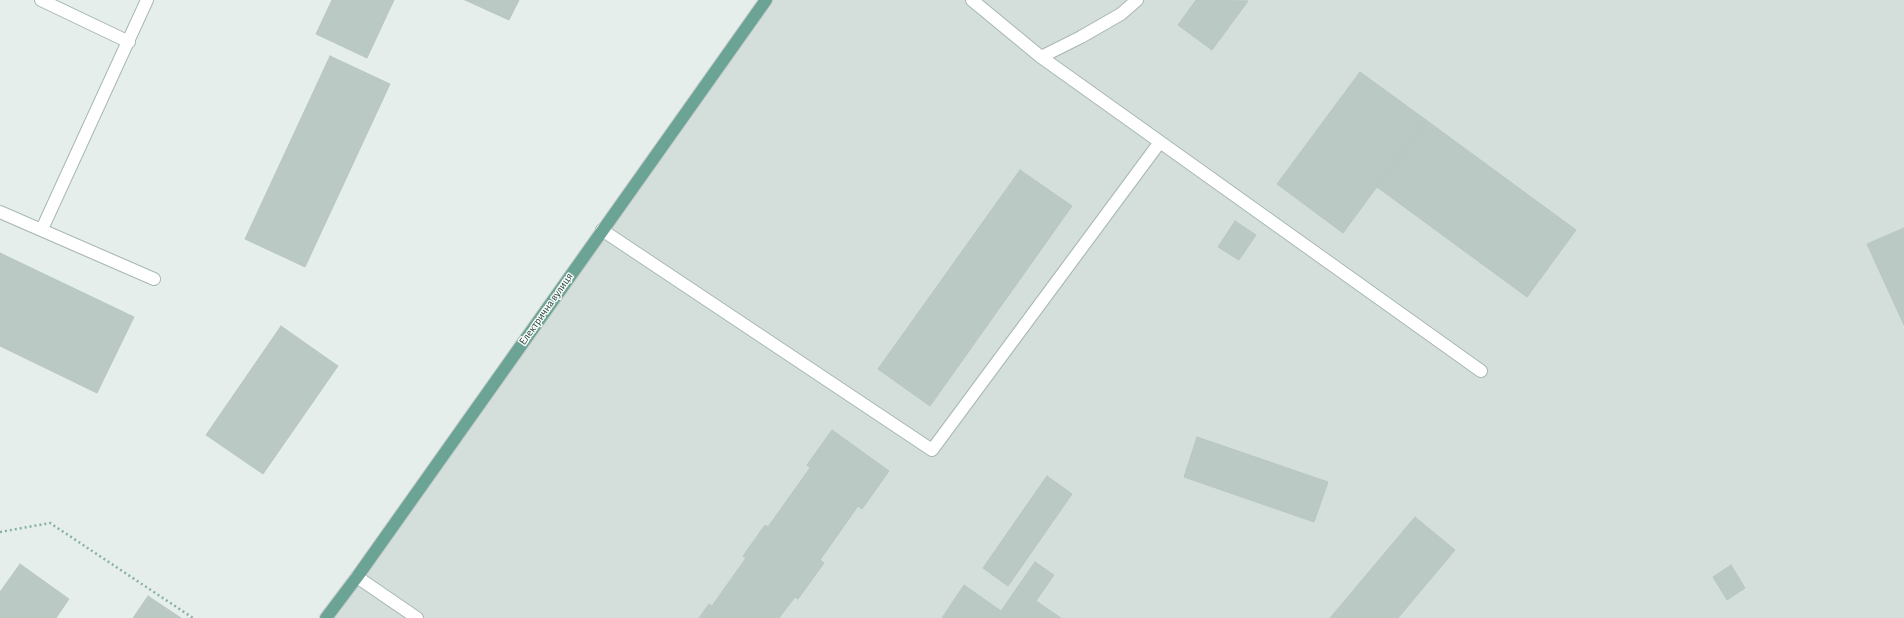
<!DOCTYPE html>
<meta charset="utf-8">
<style>
body{margin:0}
canvas{display:block;background:#e6eeeb}
</style>
<canvas width="1904" height="618"></canvas>
<script>
const c = document.querySelector('canvas').getContext('2d');
c.lineJoin = 'round';
function fillPath(path, color) { c.fillStyle = color; c.fill(path, 'evenodd'); }
const toPath = rows => new Path2D(rows.map(r => 'M' + r).join(''));
function strokePath(path, color, width, dash) { c.strokeStyle = color; c.lineWidth = width; c.lineCap = dash ? 'butt' : 'round'; c.setLineDash(dash || []); c.stroke(path); }
function label(font, color, halo, rows, align = 'center') {
  c.font = font + ' "Alegreya Sans",sans-serif'; c.lineWidth = 3; c.setLineDash([]); c.textBaseline = 'middle'; c.strokeStyle = halo; c.fillStyle = color; for (const [text, x, y, turn = 0] of rows) {
    c.save(); c.translate(x, y); c.rotate((+turn || 0) * Math.PI / 180); c.textAlign = isNaN(turn) ? turn : align; if (halo) c.strokeText(text, 0, 0); c.fillText(text, 0, 0); c.restore();
  }
}
fillPath(toPath([
 [766,0,1904,0,1904,618,326,618]
]), '#d4deda');
const building = toPath([
 [332,0,394,0,367,58,316,34,332,0],
 [465,0,519,0,509,20,465,0],
 [1196,0,1248,1,1212,50,1178,25,1196,0],
 [330,56,390,84,305,267,245,239,330,56],
 [1360,72,1426,120,1343,233,1277,184,1360,72],
 [1426,120,1576,230,1527,297,1377,187,1426,120],
 [1020,170,1072,206,930,406,878,369,1020,170],
 [1235,221,1256,235,1239,260,1218,247,1235,221],
 [1904,228,1904,325,1867,244,1904,228],
 [0,253,134,317,97,393,0,346,0,253],
 [281,326,338,366,263,474,206,435,281,326],
 [832,430,889,471,862,509,858,506,820,560,824,563,798,599,795,597,779,618,699,618,709,604,712,606,746,558,743,556,765,525,768,527,810,468,807,465,832,430],
 [1197,437,1328,482,1314,522,1184,477,1197,437],
 [1047,476,1072,494,1008,586,983,568,1047,476],
 [1415,517,1455,550,1398,618,1330,618,1415,517],
 [1035,562,1054,575,1036,601,1061,618,942,618,964,585,1001,611,1035,562],
 [20,564,69,599,56,618,0,618,0,592,20,564],
 [1731,565,1745,588,1727,600,1713,577,1731,565],
 [148,596,181,618,133,618,148,596]
]);
fillPath(building, '#bbc9c4');
strokePath(building, '#b8c8c1', 1);
const minor = toPath([
 [41,0,129,42],
 [972,0,1041,57,1481,371],
 [1041,57,1081,37,1121,14,1137,0],
 [0,212,154,279],
 [42,229,147,0],
 [602,230,932,450,1160,142],
 [357,577,417,618]
]);
const major = toPath([
 [326,618,357,577,766,0]
]);
strokePath(minor, '#a8b7b2', 14);
strokePath(major, '#c2cac8', 14);
strokePath(toPath([
 [0,532,50,523,193,618]
]), '#87b1a4', 2.5, [2, 3]);
strokePath(minor, '#fff', 12);
strokePath(major, '#6ba394', 12);
label('11px', '#254139', '#f7fbf9', [
 ["Електрична вулиця",546,309,-55]
]);
</script>
